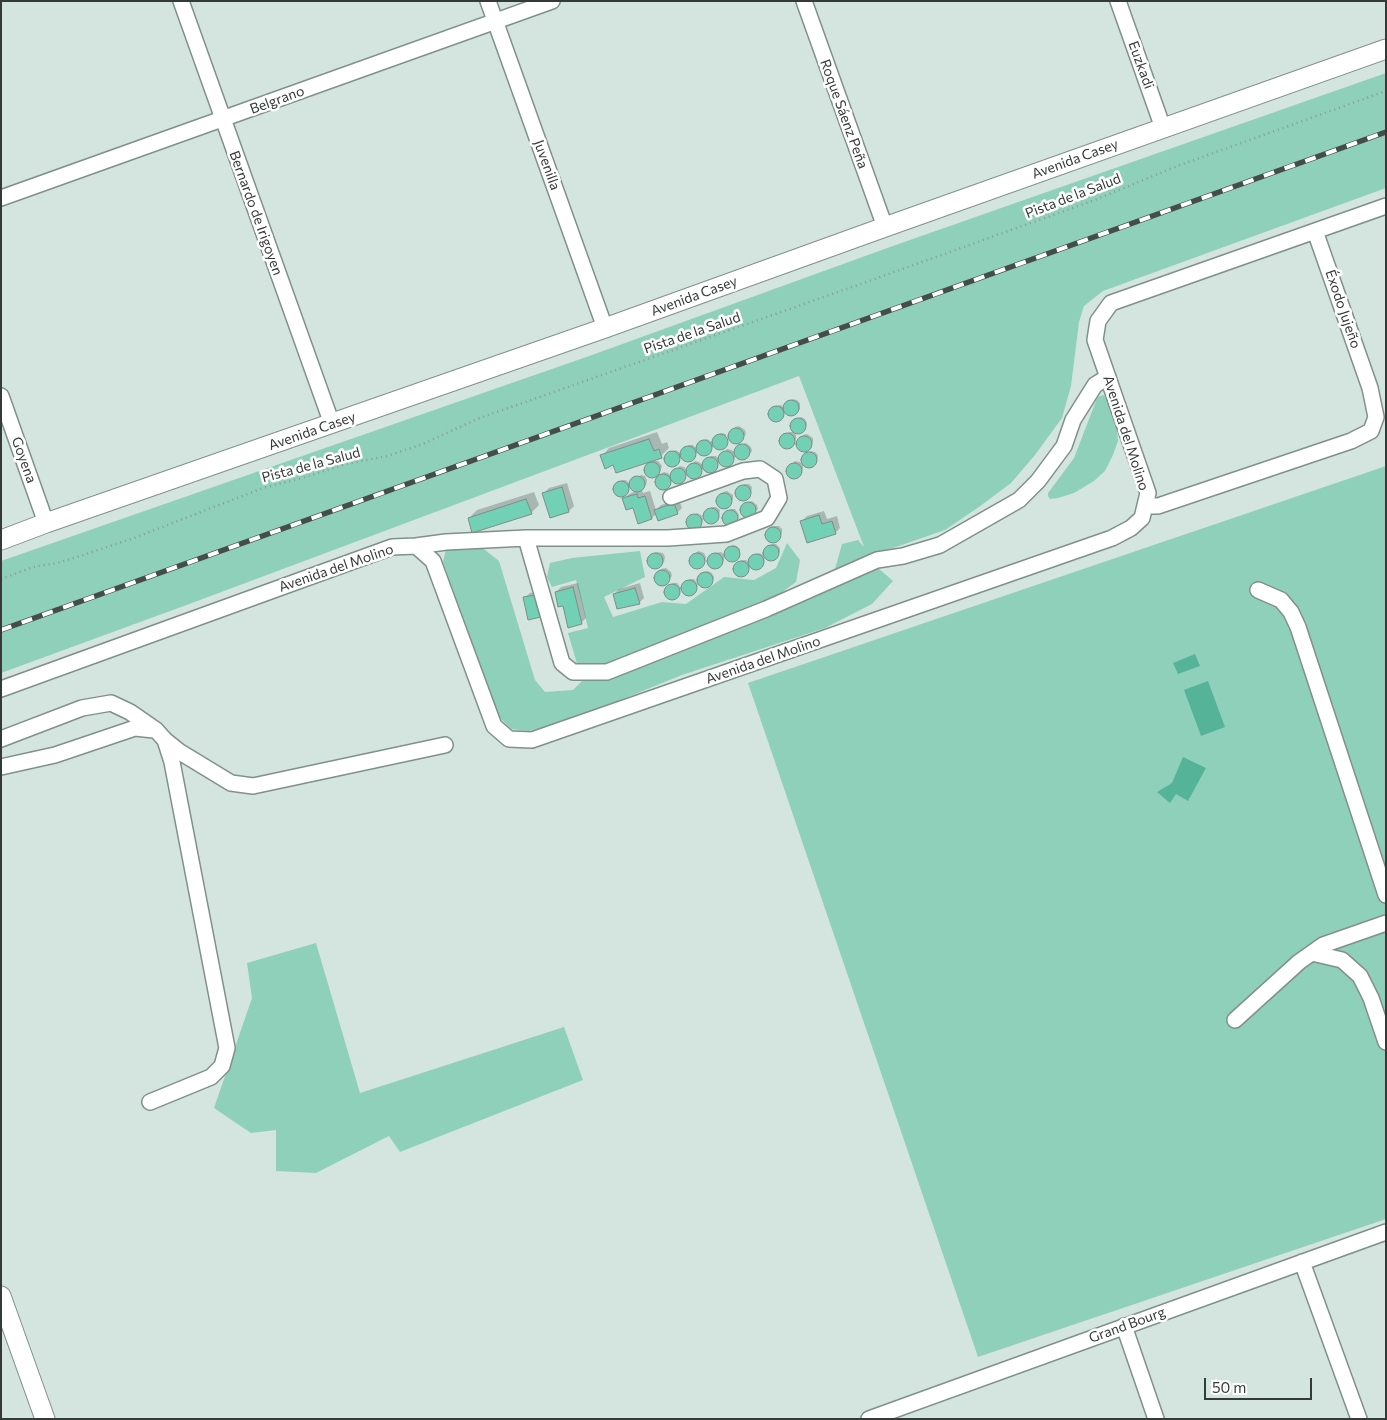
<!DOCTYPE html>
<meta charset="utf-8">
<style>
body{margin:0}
#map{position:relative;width:1387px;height:1420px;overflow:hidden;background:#d4e5df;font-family:Commissioner,sans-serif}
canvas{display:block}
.frame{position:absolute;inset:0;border:2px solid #333a38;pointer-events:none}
.scale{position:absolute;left:1204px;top:1378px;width:108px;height:22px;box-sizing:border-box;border:2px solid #333a38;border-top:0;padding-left:6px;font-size:15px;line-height:18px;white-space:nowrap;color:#333a38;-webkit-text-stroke:4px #fff;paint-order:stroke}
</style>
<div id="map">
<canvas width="1387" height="1420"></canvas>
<div class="frame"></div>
<div class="scale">50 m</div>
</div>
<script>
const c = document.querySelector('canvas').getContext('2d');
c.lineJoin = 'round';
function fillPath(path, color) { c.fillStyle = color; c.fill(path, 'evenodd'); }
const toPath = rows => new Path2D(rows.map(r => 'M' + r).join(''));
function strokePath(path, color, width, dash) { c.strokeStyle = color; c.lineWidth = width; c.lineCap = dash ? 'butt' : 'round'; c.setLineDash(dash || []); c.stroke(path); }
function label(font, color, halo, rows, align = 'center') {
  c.font = font + ' Commissioner,sans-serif'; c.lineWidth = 5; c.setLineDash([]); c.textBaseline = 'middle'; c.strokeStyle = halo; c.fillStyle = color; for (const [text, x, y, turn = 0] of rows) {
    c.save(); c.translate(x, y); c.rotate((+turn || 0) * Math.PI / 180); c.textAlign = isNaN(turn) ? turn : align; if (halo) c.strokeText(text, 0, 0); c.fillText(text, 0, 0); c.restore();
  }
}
fillPath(toPath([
 [1386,73,1386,188,1103,291,1084,306,1079,322,1071,386,1062,418,1035,455,1011,483,979,507,945,530,870,556,878,568,893,581,872,604,825,628,682,675,576,718,529,731,511,729,499,717,443,562,446,549,480,546,499,561,535,680,545,692,573,690,582,681,568,633,588,628,576,580,552,587,547,577,550,563,572,558,640,551,645,577,604,597,613,617,662,602,686,604,724,577,754,580,776,568,787,543,800,560,796,582,777,596,782,610,830,587,842,544,858,540,864,547,799,376,192,603,1,673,1,561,592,355,890,247],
 [1103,395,1106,397,1111,408,1116,421,1118,441,1113,455,1105,471,1094,481,1074,493,1058,498,1050,499,1048,496,1048,493,1074,458,1096,401,1098,397],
 [1386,466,1386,1219,978,1357,748,683],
 [316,943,360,1093,564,1027,583,1080,400,1152,389,1136,316,1173,276,1171,276,1130,251,1133,214,1108,252,998,247,963]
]), '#8fd0bb');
fillPath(toPath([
 [1195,654,1200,666,1178,674,1173,663],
 [1208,681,1225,727,1201,736,1184,690],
 [1183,757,1206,768,1188,801,1176,794,1170,803,1157,792,1172,783]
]), '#55b498');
fillPath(toPath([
 [793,399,797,400,800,403,800,409,797,412,793,415,787,413,786,411,780,419,773,420,770,418,769,414,775,406,781,405,785,409,786,404],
 [801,417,805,419,807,423,806,427,798,433,792,430,791,426,795,419],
 [739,426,745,430,746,434,740,441,736,442,732,441,730,435,735,427],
 [657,432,662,444,667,442,669,448,661,456,602,456,609,448],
 [789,432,793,432,796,435,796,439,789,447,785,447,781,443,781,439],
 [721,433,726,434,725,445,722,448,716,447,713,443,714,440],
 [807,434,813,438,813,442,808,449,804,450,798,447,797,444,803,435],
 [707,439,713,443,713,447,708,453,704,455,698,452,690,460,685,460,681,457,678,462,672,465,667,463,666,459,670,452,676,450,680,453,689,445,693,445,698,450,698,446,700,443,703,440],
 [746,443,751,447,752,451,746,458,740,459,736,455,734,459,728,465,724,465,720,460,720,457,727,449,732,450,735,454,739,447,742,444],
 [810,451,815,452,818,455,817,461,811,467,807,467,803,462,804,456],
 [711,456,716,456,719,459,718,466,712,471,708,471,704,467,698,476,692,477,688,473,689,467,695,461,699,462,704,466,705,461],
 [653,461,658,461,662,466,659,475,664,472,668,473,672,478,673,472,676,469,680,466,684,467,686,469,684,479,680,482,674,481,672,478,671,482,665,488,659,487,656,481,659,474,650,476,647,474,646,470,647,466],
 [795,461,800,462,802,464,803,463,803,469,796,477,792,477,788,472,789,466],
 [641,475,645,476,647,480,646,485,641,488,643,493,650,491,656,510,661,505,679,499,682,508,677,513,657,513,652,518,624,499,629,494,639,490,633,489,629,484,629,490,627,492,623,495,617,494,615,491,615,487,622,480,626,480,631,485,632,480],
 [567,483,574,506,569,511,544,493,549,488],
 [744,484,749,484,752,487,751,494,745,499,739,498,737,495,737,491],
 [727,491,733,495,733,499,728,506,724,507,719,504,718,501,723,492],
 [534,492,539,505,531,513,469,518,477,510],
 [752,501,757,505,758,509,750,517,746,517,742,513,742,509,748,502],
 [712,507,716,507,720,510,719,517,713,522,709,522,705,518,706,512],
 [731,509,735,509,739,515,738,519,732,524,728,524,724,520,725,514],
 [824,511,827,519,837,516,840,528,835,533,802,521,807,516],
 [697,513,701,515,703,519,702,523,694,529,690,528,687,522,689,518],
 [772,526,779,526,782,529,782,533,777,540,771,541,768,538,767,532],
 [772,544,776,544,780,548,780,552,773,560,769,559,765,556,764,563,758,568,751,567,750,565,749,570,743,575,737,574,734,569,738,563,742,560,746,560,749,565,751,558,753,555,759,553,764,555,765,551],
 [733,545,737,546,740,549,740,555,734,561,730,561,726,556,727,550],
 [698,551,704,553,706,557,705,561,699,567,693,566,691,562,691,558],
 [656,552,663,553,665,557,664,562,658,567,652,566,649,561,650,557],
 [721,552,724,555,724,560,719,566,713,567,710,565,709,559,714,553],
 [666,568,671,572,672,576,664,584,660,584,656,580,656,575,661,569],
 [708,571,712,573,714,577,713,581,705,587,701,586,699,580,704,572],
 [690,579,694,579,698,584,697,588,695,591,691,594,687,594,683,590,684,583],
 [578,583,586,618,581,623,563,604,556,592,561,587],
 [640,583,644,598,639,603,614,594,619,589],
 [673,583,677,583,681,588,680,592,674,598,668,597,665,591,667,587],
 [541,590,545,610,524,598,530,593]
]), '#0003');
const building = toPath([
 '783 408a8 8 0 1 1 16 0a8 8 0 1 1-16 0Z',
 '768 414a8 8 0 1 1 16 0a8 8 0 1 1-16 0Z',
 '790 426a8 8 0 1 1 16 0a8 8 0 1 1-16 0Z',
 '728 436a8 8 0 1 1 16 0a8 8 0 1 1-16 0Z',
 '779 441a8 8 0 1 1 16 0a8 8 0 1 1-16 0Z',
 '712 442a8 8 0 1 1 16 0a8 8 0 1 1-16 0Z',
 '796 444a8 8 0 1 1 16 0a8 8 0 1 1-16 0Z',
 [649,439,654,451,659,449,662,458,616,473,613,465,605,469,600,455,649,439],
 '696 448a8 8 0 1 1 16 0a8 8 0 1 1-16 0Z',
 '734 452a8 8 0 1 1 16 0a8 8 0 1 1-16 0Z',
 '680 454a8 8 0 1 1 16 0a8 8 0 1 1-16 0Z',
 '718 459a8 8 0 1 1 16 0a8 8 0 1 1-16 0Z',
 '664 459a8 8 0 1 1 16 0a8 8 0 1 1-16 0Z',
 '801 460a8 8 0 1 1 16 0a8 8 0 1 1-16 0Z',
 '702 465a8 8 0 1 1 16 0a8 8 0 1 1-16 0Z',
 '644 470a8 8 0 1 1 16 0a8 8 0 1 1-16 0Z',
 '686 471a8 8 0 1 1 16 0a8 8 0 1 1-16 0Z',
 '786 471a8 8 0 1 1 16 0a8 8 0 1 1-16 0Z',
 '670 476a8 8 0 1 1 16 0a8 8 0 1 1-16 0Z',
 '655 482a8 8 0 1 1 16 0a8 8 0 1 1-16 0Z',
 '629 484a8 8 0 1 1 16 0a8 8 0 1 1-16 0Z',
 '613 489a8 8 0 1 1 16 0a8 8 0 1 1-16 0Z',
 '735 493a8 8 0 1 1 16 0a8 8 0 1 1-16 0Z',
 [562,487,569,512,550,518,542,493,562,487],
 '716 501a8 8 0 1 1 16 0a8 8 0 1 1-16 0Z',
 [637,494,638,498,645,496,652,519,638,524,633,508,626,510,622,498,637,494],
 [526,499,532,514,472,533,468,518,526,499],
 '740 510a8 8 0 1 1 16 0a8 8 0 1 1-16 0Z',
 [674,503,678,514,658,521,654,510,674,503],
 '703 516a8 8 0 1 1 16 0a8 8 0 1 1-16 0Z',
 '722 518a8 8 0 1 1 16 0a8 8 0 1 1-16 0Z',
 '686 522a8 8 0 1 1 16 0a8 8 0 1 1-16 0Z',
 [819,515,822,524,832,521,836,534,807,543,800,521,819,515],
 '765 535a8 8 0 1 1 16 0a8 8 0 1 1-16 0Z',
 '763 553a8 8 0 1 1 16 0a8 8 0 1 1-16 0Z',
 '724 554a8 8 0 1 1 16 0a8 8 0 1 1-16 0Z',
 '689 561a8 8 0 1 1 16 0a8 8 0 1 1-16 0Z',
 '647 561a8 8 0 1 1 16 0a8 8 0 1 1-16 0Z',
 '707 561a8 8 0 1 1 16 0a8 8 0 1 1-16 0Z',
 '748 562a8 8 0 1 1 16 0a8 8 0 1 1-16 0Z',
 '733 569a8 8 0 1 1 16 0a8 8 0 1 1-16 0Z',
 '654 578a8 8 0 1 1 16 0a8 8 0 1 1-16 0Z',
 '697 580a8 8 0 1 1 16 0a8 8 0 1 1-16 0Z',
 '681 588a8 8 0 1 1 16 0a8 8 0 1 1-16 0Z',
 '664 592a8 8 0 1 1 16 0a8 8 0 1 1-16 0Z',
 [573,587,582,624,568,628,563,606,558,607,555,592,573,587],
 [635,588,640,604,617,609,613,594,635,588],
 [536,595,541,617,528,620,523,597,536,595]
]);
fillPath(building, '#72d1b4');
strokePath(building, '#7d8d87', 1);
const minor = toPath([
 [181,1,332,424],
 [488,1,605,328],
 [804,1,885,227],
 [1118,1,1163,128],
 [1,198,552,1],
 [1,396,46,523],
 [1145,506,1158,506,1351,441,1371,431,1376,417,1370,388,1315,231],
 [526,538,562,663,573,672,607,672,766,609,877,560,903,556,940,545,1019,500,1038,481,1064,446,1073,420,1095,385,1108,377],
 [416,546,446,542,526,538,668,538,726,534,767,518,779,498,775,479,760,469,743,471,671,497],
 [1258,590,1281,600,1291,612,1298,627,1386,895],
 [1,689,392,547,416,546,433,561,494,726,509,739,532,740,1112,538,1131,528,1142,518,1148,493,1095,340,1098,321,1111,303,1386,206],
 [1,739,82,708,111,703,130,712,156,730,165,740,172,762,227,1048,222,1066,211,1077,150,1102],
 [165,740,180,752,231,783,253,786,445,745],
 [1,767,55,755,135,728,154,730],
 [1312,953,1342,960,1360,976,1371,998,1386,1042],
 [1235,1020,1299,962,1323,945,1386,923],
 [1302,1262,1359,1419],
 [1124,1326,1156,1419],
 [869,1419,1386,1232]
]);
const major = toPath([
 [1,540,46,523,605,328,885,227,1386,49],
 [1,1296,45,1419]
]);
strokePath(minor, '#80908a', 18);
strokePath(major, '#80908a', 21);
strokePath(toPath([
 [1,579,33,567,57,563,77,557,134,538,263,488,302,478,346,464,387,456,423,444,477,419,855,286,1092,201,1180,165,1386,91]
]), '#8d9995', 2.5, [1, 4]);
strokePath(minor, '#fff', 15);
strokePath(major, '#fff', 19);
const rail = toPath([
 [1,630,1386,132]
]);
strokePath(rail, '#454d4b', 5.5);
strokePath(rail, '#fff', 4, [11]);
label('14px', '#333a38', '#fff', [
 ["Euzkadi",1141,65,70],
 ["Belgrano",277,100,-20],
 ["Roque Sáenz Peña",844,114,70],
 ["Avenida Casey",1075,159,-20],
 ["Juvenilla",547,165,70],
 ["Pista de la Salud",1073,196,-21],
 ["Bernardo de Irigoyen",256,213,70],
 ["Avenida Casey",694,296,-20],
 ["Éxodo Jujeño",1343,309,71],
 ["Pista de la Salud",692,333,-19],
 ["Avenida Casey",312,431,-19],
 ["Avenida del Molino",1126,433,72],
 ["Goyena",24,460,70],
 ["Pista de la Salud",311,465,-15],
 ["Avenida del Molino",336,568,-19],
 ["Avenida del Molino",763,660,-19],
 ["Grand Bourg",1127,1325,-20]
]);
</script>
